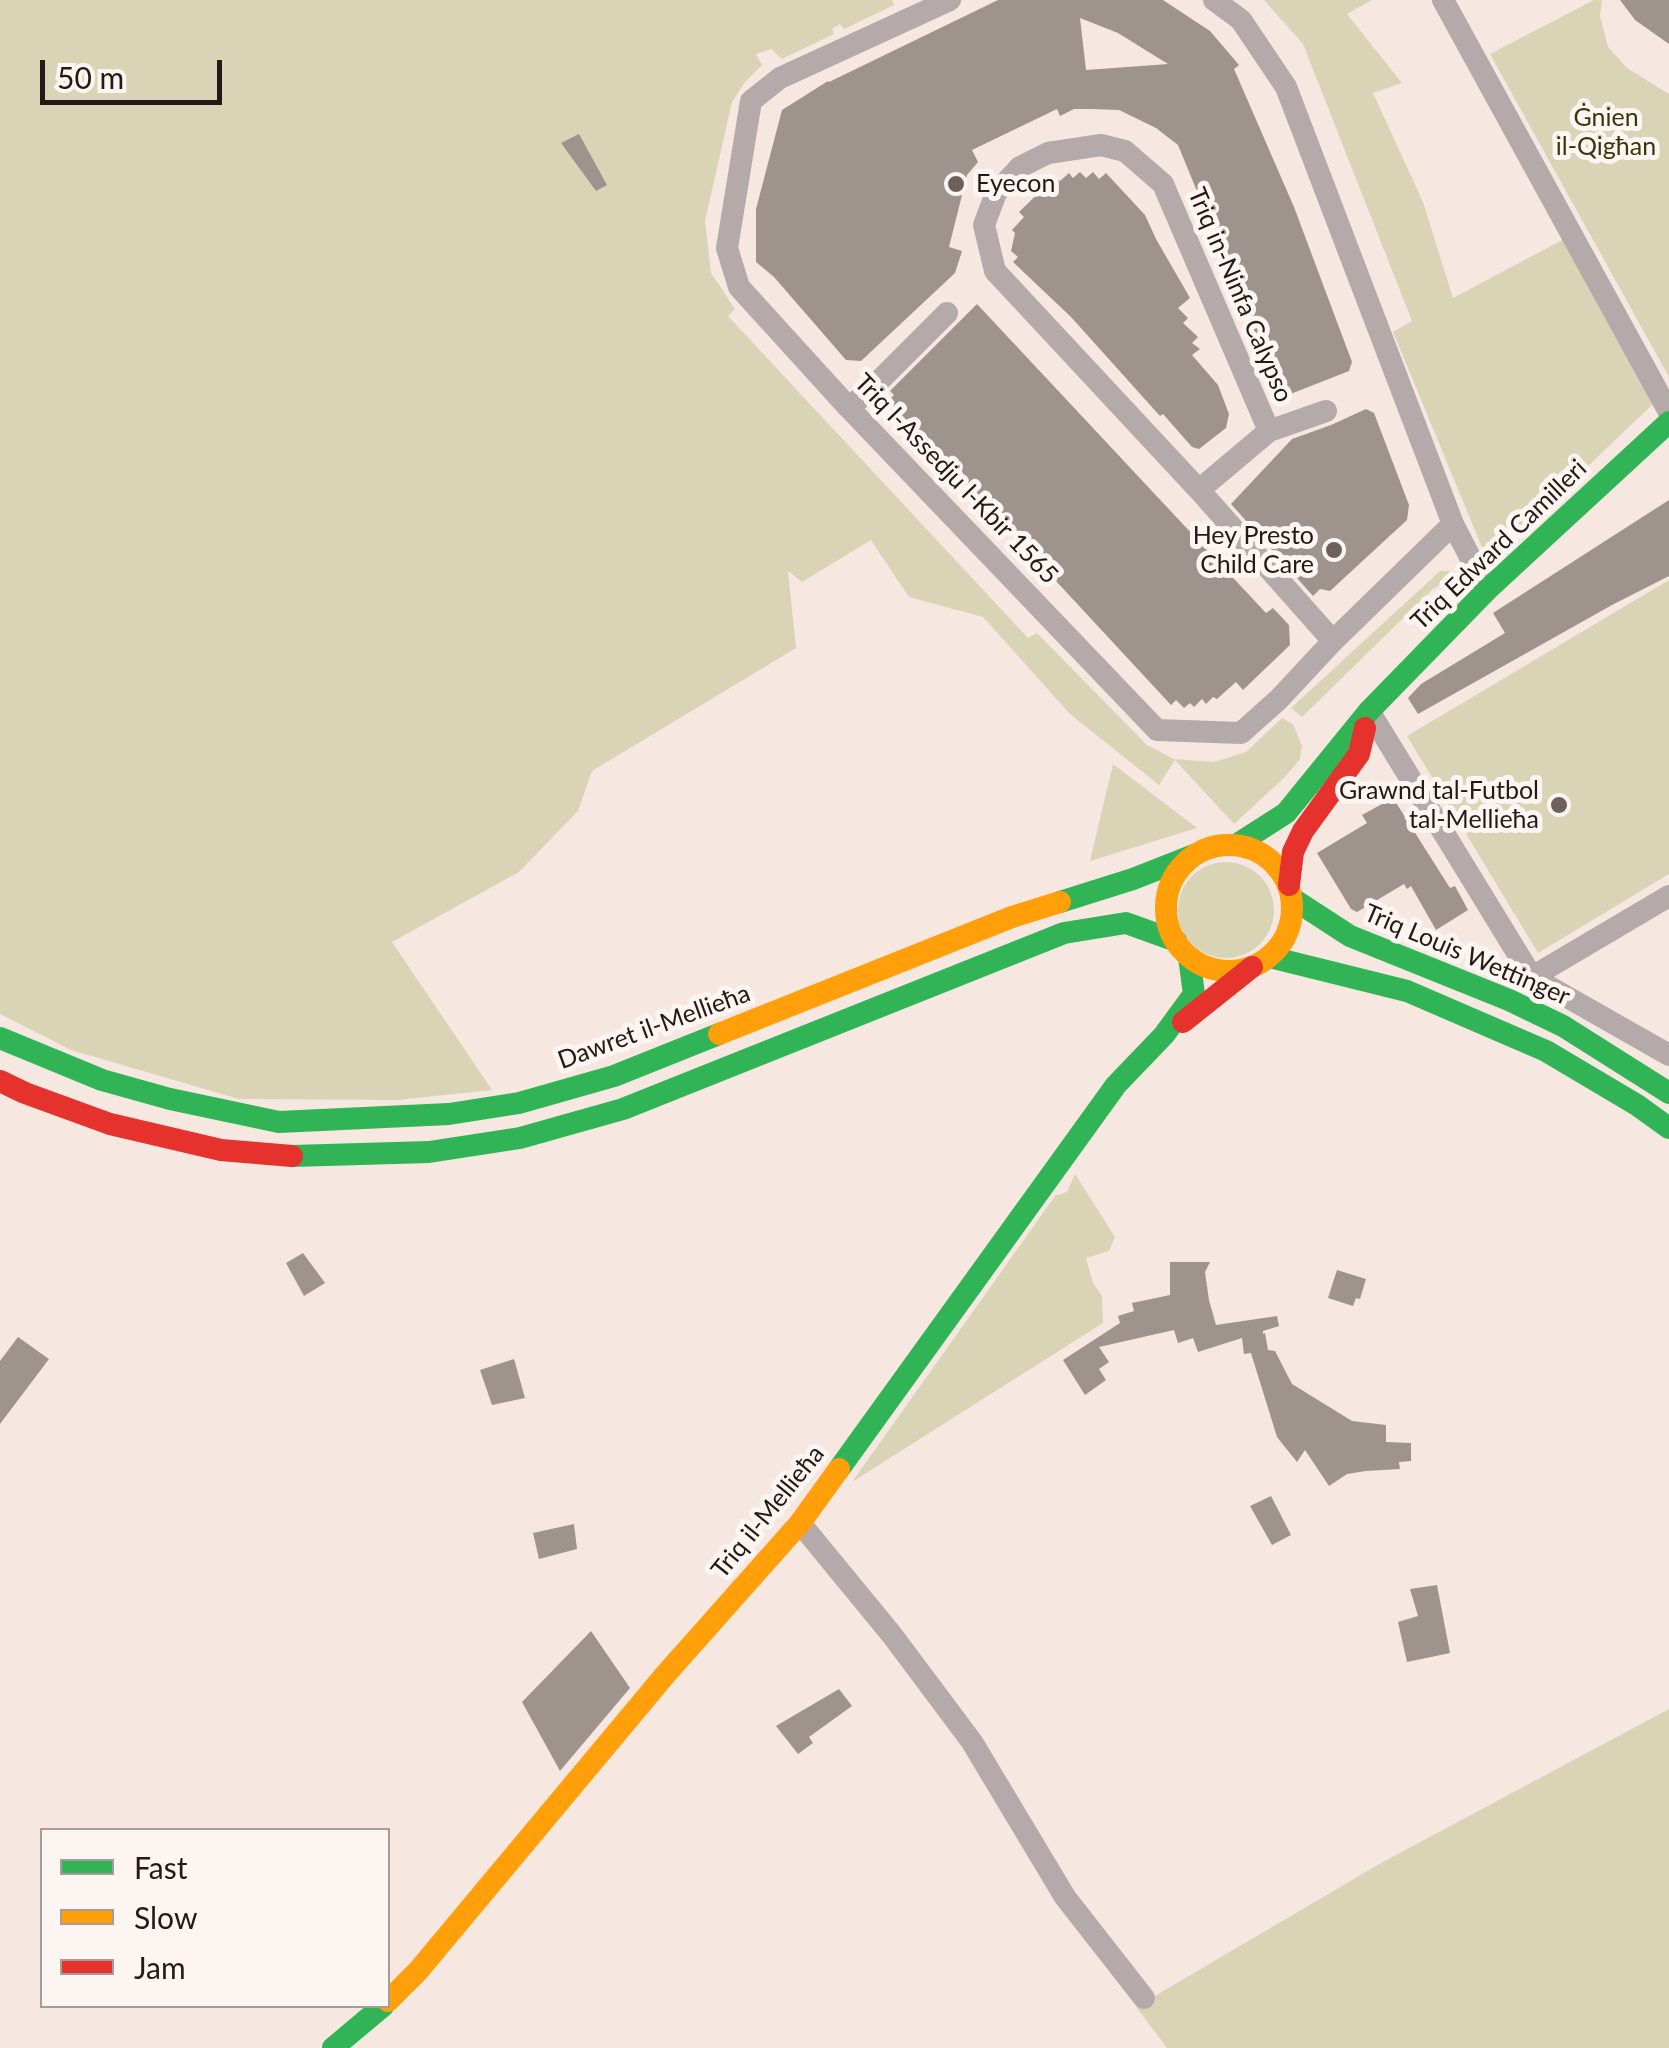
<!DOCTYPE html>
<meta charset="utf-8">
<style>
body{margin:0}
#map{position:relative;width:1669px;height:2048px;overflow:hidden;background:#f6e7e1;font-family:Lato,sans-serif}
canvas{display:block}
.legend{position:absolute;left:40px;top:1828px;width:350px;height:180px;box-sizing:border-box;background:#fcf5f2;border:2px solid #a69d99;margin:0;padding:12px 18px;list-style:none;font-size:30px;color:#241914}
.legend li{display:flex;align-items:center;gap:20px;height:50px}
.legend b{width:50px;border:2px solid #a69d99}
.scale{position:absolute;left:40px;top:60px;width:182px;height:45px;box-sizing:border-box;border:5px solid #241914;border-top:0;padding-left:12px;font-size:30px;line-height:35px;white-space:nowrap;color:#241914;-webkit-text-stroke:8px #fcf5f2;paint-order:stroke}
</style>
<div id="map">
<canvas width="1669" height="2048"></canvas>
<ul class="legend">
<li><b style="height:12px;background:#30b455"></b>Fast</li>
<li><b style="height:12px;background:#ff9f0a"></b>Slow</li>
<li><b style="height:12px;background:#e5322d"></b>Jam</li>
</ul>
<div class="scale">50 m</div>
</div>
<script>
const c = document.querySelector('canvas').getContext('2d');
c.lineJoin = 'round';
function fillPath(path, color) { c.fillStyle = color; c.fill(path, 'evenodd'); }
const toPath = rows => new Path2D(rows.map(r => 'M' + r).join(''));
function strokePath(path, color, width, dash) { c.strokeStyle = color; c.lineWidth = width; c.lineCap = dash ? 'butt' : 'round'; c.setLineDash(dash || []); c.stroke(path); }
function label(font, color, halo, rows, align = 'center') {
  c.font = font + ' Lato,sans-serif'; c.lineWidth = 10; c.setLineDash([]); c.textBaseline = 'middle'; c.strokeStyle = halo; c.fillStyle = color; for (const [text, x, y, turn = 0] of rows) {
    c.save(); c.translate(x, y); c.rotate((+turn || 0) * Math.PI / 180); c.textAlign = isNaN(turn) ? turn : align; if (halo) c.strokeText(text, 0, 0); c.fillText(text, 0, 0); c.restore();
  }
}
fillPath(toPath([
 [0,0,892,0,894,5,844,29,840,24,832,29,834,34,782,59,771,49,756,54,762,65,745,82,732,102,705,221,711,273,735,309,728,316,1028,638,1037,633,1147,745,1174,759,1214,762,1246,752,1282,718,1293,724,1302,746,1300,759,1285,777,1234,824,1175,760,1159,785,1070,714,983,617,909,597,871,540,802,582,788,571,796,648,592,771,578,811,519,872,392,942,492,1090,397,1100,239,1099,71,1050,0,1014],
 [1264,0,1372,0,1347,14,1402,83,1373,93,1423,202,1453,298,1564,239,1654,403,1493,557,1486,557,1393,332,1412,321,1303,44],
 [1594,0,1602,0,1600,16,1608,47,1627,68,1669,94,1669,377,1490,54],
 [1440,571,1454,571,1461,578,1462,593,1452,603,1455,586,1440,585,1433,589,1302,717,1291,708],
 [1669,580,1669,874,1538,953,1407,736],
 [1113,764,1197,828,1090,861],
 '1178 910a48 48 0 1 1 96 0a48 48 0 1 1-96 0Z',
 [1075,1174,1115,1237,1109,1251,1086,1258,1093,1283,1102,1296,1103,1323,852,1482,1055,1196,1067,1192],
 [1669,1709,1669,2048,1167,2048,1136,2007,1381,1863]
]), '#dad4b7');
fillPath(toPath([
 [998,0,1163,0,1210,31,1239,65,1234,69,1294,207,1352,362,1349,371,1288,395,1280,393,1178,145,1156,128,1119,110,1090,109,1074,109,1060,116,1057,109,972,150,978,162,967,175,949,247,962,251,955,273,861,361,846,360,774,277,756,262,756,209,782,110,828,81,829,82],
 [1080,18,1118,33,1168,64,1086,70],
 [1620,0,1669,0,1669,44,1635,20],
 [579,134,607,185,596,191,561,143],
 [1080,172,1086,178,1093,172,1099,179,1106,173,1145,215,1156,239,1190,298,1178,308,1188,318,1183,323,1198,337,1192,343,1200,349,1192,355,1218,385,1229,414,1226,428,1199,449,1192,447,1163,414,1160,416,1071,317,1013,262,1018,257,1011,251,1015,233,1012,230,1024,217,1019,212,1054,178,1060,181,1069,173,1073,178],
 [977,304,1266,613,1273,608,1289,625,1290,645,1243,690,1236,682,1217,699,1213,697,1206,704,1202,699,1194,707,1190,703,1184,708,1176,700,1171,705,979,498,928,445,923,450,907,434,913,428,888,401,894,395,890,391],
 [1366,409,1374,413,1409,505,1407,520,1330,591,1320,589,1313,596,1231,504,1292,439,1331,425],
 [1669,500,1669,576,1612,605,1418,714,1408,698,1421,684,1505,633,1493,613],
 [1393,798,1450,888,1455,886,1468,910,1436,930,1411,886,1407,889,1404,884,1357,912,1351,909,1317,853,1367,823,1362,815],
 [303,1253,325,1283,304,1296,286,1263],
 [1170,1262,1210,1262,1205,1272,1209,1300,1216,1325,1277,1316,1279,1326,1263,1331,1263,1334,1265,1333,1268,1350,1275,1351,1292,1384,1352,1421,1386,1425,1386,1442,1411,1443,1411,1461,1399,1462,1400,1469,1366,1471,1347,1474,1329,1486,1305,1450,1297,1462,1277,1437,1251,1353,1244,1354,1242,1338,1198,1352,1193,1338,1178,1343,1174,1330,1099,1347,1109,1362,1099,1369,1106,1380,1085,1395,1063,1360,1120,1323,1118,1316,1134,1311,1132,1303,1170,1295],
 [1337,1270,1366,1279,1360,1299,1356,1298,1353,1306,1328,1298],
 [18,1337,49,1359,0,1424,0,1361],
 [514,1359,525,1398,492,1405,480,1370],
 [1271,1496,1291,1535,1272,1545,1250,1506],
 [574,1524,577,1549,539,1559,533,1533],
 [1437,1585,1450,1653,1407,1662,1398,1622,1418,1616,1410,1589],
 [591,1631,630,1688,560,1771,522,1702],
 [839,1689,852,1706,809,1737,813,1743,798,1754,776,1726]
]), '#9e948d');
strokePath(toPath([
 [950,0,780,78,751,101,727,248,739,287,849,408,1157,730,1241,733,1279,699,1333,641,1453,524,1286,87,1241,20,1214,0],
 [1443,0,1669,412],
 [849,408,876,384,947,313],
 [1269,431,1326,411],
 [1199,490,1269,431,1163,184,1125,151,1101,145,1048,153,1020,167,996,193,984,225,995,271,1199,490,1333,641],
 [1453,524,1487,590],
 [1369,711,1532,977,1669,1055],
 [1532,977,1669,896],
 [800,1523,892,1635,972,1742,1065,1897,1144,1998]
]), '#b5aaaa', 22);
strokePath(toPath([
 [1236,845,1286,813,1369,711,1487,590,1669,422],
 [1293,899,1350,936,1509,1000,1563,1026,1669,1093],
 [1060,902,1133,879,1194,855],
 [1270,957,1407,991,1546,1051,1637,1105,1669,1128],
 [0,1038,102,1080,170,1099,279,1122,449,1114,519,1103,614,1076,719,1034],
 [292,1156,429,1152,520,1138,623,1109,1064,933,1126,923,1176,941],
 [839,1469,1116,1085,1164,1035,1194,994,1189,957],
 [333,2048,383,2006]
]), '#30b455', 22);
strokePath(toPath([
 '1166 908a63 63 0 1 1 126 0a63 63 0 1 1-126 0Z',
 [719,1034,1012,917,1060,902],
 [388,2001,418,1971,665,1675,800,1523,839,1469]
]), '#ff9f0a', 22);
strokePath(toPath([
 [1289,885,1293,852,1303,831,1359,754,1365,728],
 [1183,1022,1252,967],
 [0,1081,25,1093,110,1124,221,1150,292,1156]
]), '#e5322d', 22);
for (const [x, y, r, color] of [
 [956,184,10,"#6e615c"],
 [1334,550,10,"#6e615c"],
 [1559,805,10,"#6e615c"]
]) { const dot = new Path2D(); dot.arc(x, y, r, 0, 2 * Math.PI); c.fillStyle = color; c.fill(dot); strokePath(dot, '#fcf5f2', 4); }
label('25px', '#36360b', '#fcf5f2', [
 ["Ġnien",1606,118],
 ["il-Qigħan",1606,147]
]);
label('25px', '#241914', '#fcf5f2', [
 ["Eyecon",976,184,"left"],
 ["Hey Presto",1314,536],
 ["Child Care",1314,565],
 ["Grawnd tal-Futbol",1539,791],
 ["tal-Mellieħa",1539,820]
], 'right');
label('25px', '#241914', '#fcf5f2', [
 ["Triq in-Ninfa Calypso",1240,295,67],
 ["Triq l-Assedju l-Kbir 1565",956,479,46],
 ["Triq Edward Camilleri",1499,545,-44],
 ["Triq Louis Wettinger",1467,955,23],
 ["Dawret il-Mellieħa",654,1027,-20],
 ["Triq il-Mellieħa",768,1512,-51]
]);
</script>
